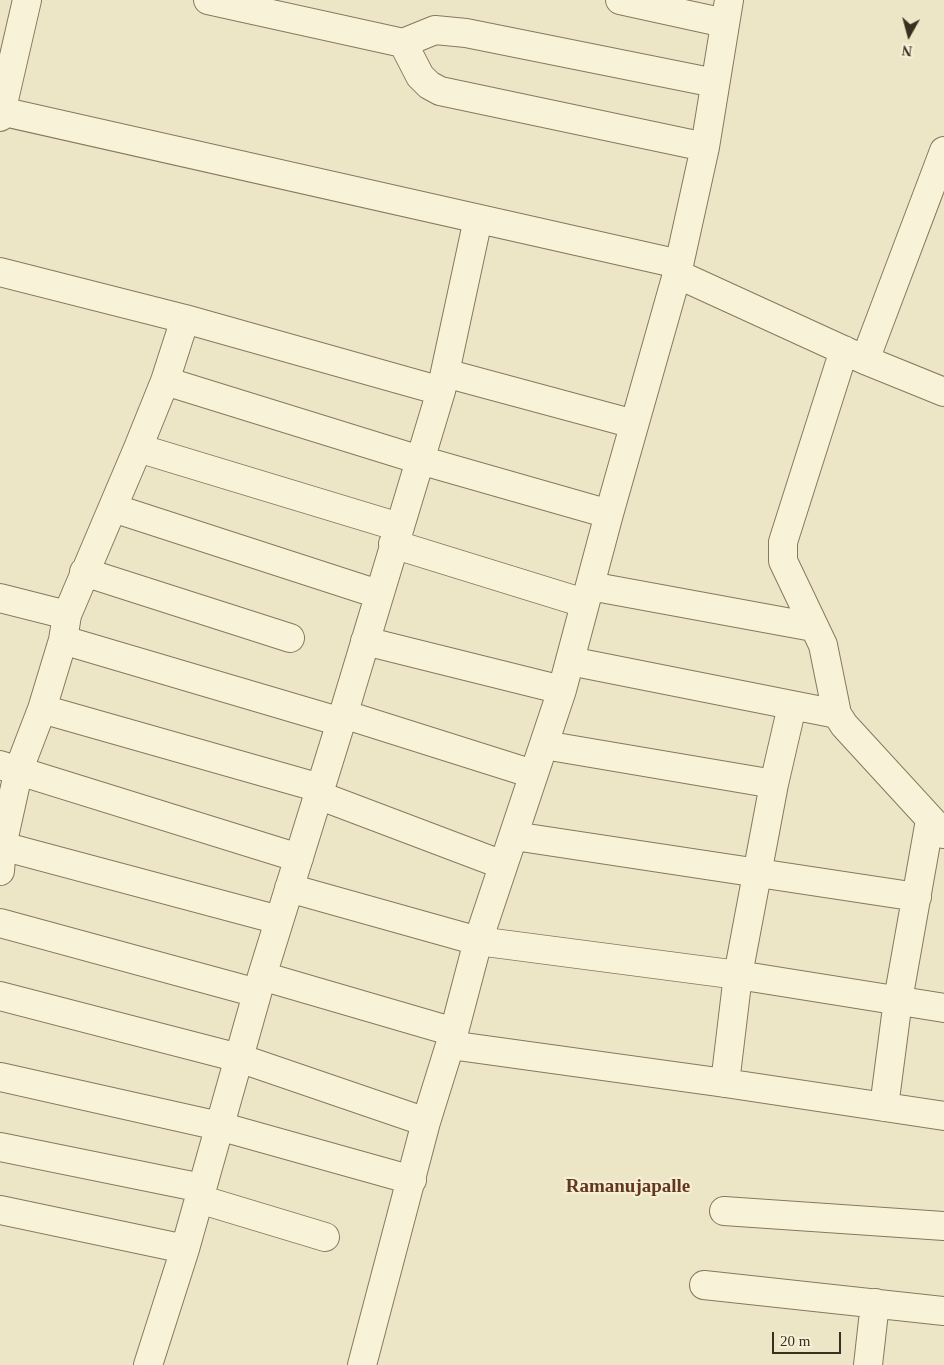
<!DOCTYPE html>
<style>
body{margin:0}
#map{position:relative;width:944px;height:1365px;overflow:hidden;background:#ede6c6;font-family:"Times New Roman",serif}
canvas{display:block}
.north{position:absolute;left:884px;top:10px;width:50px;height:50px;-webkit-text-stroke:4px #f5efd6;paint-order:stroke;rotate:187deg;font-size:14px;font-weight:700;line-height:20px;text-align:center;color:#392f20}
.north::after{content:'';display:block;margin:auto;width:18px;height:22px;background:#392f20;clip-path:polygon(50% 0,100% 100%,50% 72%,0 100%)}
.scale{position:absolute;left:772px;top:1332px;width:69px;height:22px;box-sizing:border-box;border:2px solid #392f20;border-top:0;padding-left:6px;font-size:15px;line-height:18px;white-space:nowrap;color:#392f20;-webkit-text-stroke:4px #f5efd6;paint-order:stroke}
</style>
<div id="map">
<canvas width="944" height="1365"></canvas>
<div class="north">N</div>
<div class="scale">20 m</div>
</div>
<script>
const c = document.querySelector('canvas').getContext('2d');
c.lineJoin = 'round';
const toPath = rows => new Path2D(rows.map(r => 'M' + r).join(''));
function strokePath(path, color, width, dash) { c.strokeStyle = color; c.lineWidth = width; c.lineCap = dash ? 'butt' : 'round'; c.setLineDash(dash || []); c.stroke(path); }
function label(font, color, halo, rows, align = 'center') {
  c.font = font + ' "Times New Roman",serif'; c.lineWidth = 4.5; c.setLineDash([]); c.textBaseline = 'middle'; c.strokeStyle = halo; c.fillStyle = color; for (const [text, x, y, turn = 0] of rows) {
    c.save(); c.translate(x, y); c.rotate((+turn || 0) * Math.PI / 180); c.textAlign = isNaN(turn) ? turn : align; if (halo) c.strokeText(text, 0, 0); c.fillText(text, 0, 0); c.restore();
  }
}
const minor = toPath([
 [208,0,403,43,435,30,466,33,715,83],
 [620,0,725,23],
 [403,43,420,76,429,85,440,91,705,147],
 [0,111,679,264],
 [0,117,27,0],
 [0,272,185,319,441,391],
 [677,274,865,360,944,392],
 [844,350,783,542,783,561,823,645,837,714,844,725,944,834],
 [865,360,944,151],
 [445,373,634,424],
 [165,381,420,460,609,514],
 [138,448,399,527],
 [113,508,378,594],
 [393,544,584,603],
 [84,572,290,638],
 [590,586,813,627],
 [0,598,67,615],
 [63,640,341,722],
 [365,641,562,690],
 [570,661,837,714],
 [42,709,320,788],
 [343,714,533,774],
 [544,745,774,784],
 [0,765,299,858],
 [318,795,503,865],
 [514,836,917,897],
 [2,846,279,920],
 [0,871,2,846,19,769,42,709,63,640,67,615,138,448,165,381,185,319],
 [289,888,478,941,738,975,944,1008],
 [0,923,257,993],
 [262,976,454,1032],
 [0,996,239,1058,426,1122],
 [450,1045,725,1083,944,1116],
 [0,1077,219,1126,412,1180],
 [725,1083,738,975,774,784,792,706],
 [884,1107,898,1000,930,820],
 [0,1147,202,1188],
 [199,1199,325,1237],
 [0,1210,185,1249],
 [724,1211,944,1226],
 [704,1285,944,1311],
 [148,1365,185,1249,262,976,341,722,441,391,478,219],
 [362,1365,426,1122,454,1032,478,941,562,690,609,514,677,274,705,147,729,0],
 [868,1365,875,1303]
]);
strokePath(minor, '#88785c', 30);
strokePath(minor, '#f8f2d9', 28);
label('bold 19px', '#643620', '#f5efd6', [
 ["Ramanujapalle",628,1187]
]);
</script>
